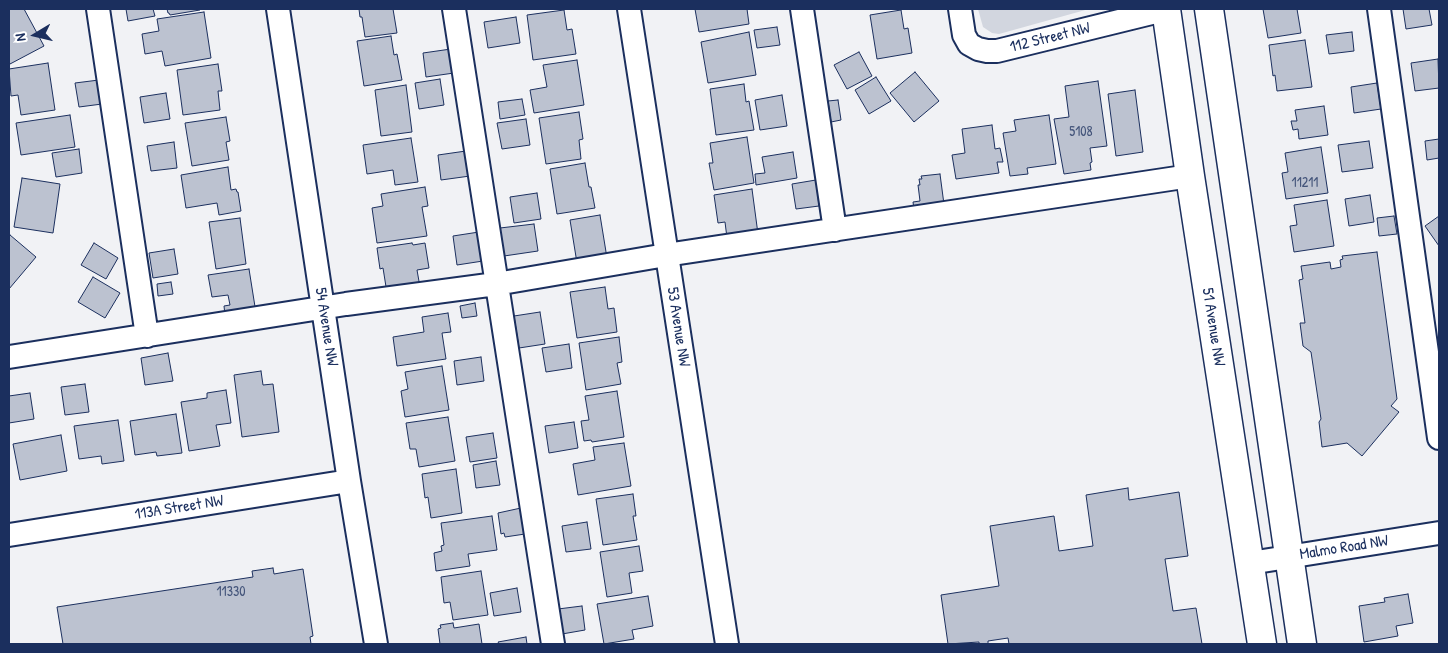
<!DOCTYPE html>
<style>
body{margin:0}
#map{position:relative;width:1448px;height:653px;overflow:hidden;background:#f1f2f5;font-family:"Patrick Hand",sans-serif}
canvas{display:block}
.frame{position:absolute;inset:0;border:10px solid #1b2f5e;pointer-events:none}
.north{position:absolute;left:10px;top:10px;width:50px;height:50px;-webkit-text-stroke:4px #fff;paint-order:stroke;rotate:261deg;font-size:14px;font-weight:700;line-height:20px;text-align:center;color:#1b2f5e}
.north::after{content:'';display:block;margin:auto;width:18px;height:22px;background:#1b2f5e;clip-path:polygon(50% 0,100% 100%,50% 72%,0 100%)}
</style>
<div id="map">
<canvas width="1448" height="653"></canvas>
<div class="frame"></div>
<div class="north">N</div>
</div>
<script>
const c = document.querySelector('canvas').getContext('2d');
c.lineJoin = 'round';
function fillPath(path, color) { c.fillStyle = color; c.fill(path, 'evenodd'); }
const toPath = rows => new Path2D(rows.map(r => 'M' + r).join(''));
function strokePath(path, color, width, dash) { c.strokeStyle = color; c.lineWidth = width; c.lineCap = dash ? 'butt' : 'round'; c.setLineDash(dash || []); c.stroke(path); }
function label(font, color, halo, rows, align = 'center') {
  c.font = font + ' "Patrick Hand",sans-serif'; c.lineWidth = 4; c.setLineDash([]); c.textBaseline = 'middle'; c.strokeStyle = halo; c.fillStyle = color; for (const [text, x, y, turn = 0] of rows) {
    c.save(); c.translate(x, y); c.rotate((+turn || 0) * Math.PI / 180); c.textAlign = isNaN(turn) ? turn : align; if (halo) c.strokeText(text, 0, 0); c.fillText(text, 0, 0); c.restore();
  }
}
fillPath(toPath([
 [978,9,1089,9,999,34,992,33,983,27]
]), '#d2d6df');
const building = toPath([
 [9,9,24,9,44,46,10,64,9,61,9,9],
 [126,9,153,9,155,16,128,21,126,9],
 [167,9,199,9,200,10,170,15,169,13,168,13,167,9],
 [359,9,393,9,397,33,365,37,362,17,360,17,359,9],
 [695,9,747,9,749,24,699,32,695,9],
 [1263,9,1297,9,1301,33,1268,38,1263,9],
 [1403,9,1429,9,1432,25,1406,29,1403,9],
 [564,10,567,30,572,29,576,54,533,60,527,15,564,10],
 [901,10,904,29,908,28,912,53,877,59,870,15,901,10],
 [204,12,211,58,165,66,162,51,145,54,142,34,159,31,157,19,204,12],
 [516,17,520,43,488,48,484,22,516,17],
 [777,27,780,45,757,48,754,30,777,27],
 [749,32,756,75,708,83,701,42,749,32],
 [1352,32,1354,51,1329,54,1326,35,1352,32],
 [391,36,394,55,397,54,402,80,364,86,357,41,391,36],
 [1305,40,1312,87,1277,91,1275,75,1273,76,1269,45,1305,40],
 [451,49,454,73,426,77,423,53,451,49],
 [859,52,872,76,847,89,834,65,859,52],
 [1438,59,1439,88,1415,91,1411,63,1438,59],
 [577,60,584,105,534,113,530,90,547,87,543,65,577,60],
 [48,63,55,110,21,115,18,95,11,96,9,69,48,63],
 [218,64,222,91,218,91,220,110,183,115,177,70,218,64],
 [915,72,939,101,914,122,890,93,915,72],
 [876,77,891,101,869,114,855,90,876,77],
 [440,79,444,105,419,109,415,83,440,79],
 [99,80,102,104,79,107,75,83,99,80],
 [1098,81,1107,146,1090,148,1092,162,1090,163,1091,170,1064,174,1054,119,1069,117,1065,86,1098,81],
 [1377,83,1381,109,1354,113,1351,87,1377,83],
 [744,84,746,102,749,101,754,130,716,135,710,89,744,84],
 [406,85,412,132,381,136,375,90,406,85],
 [1135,90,1143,152,1116,156,1108,94,1135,90],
 [166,93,170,119,144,123,140,97,166,93],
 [782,95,787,126,760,130,755,100,782,95],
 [522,99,525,115,500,119,498,102,522,99],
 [838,100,841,120,831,122,828,101,838,100],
 [1324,106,1328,135,1299,139,1298,129,1293,130,1291,121,1297,121,1295,110,1324,106],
 [579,112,583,139,579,140,581,159,546,164,539,118,579,112],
 [70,115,75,147,21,155,16,123,70,115],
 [1049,115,1056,164,1027,168,1028,174,1010,176,1003,133,1016,131,1014,120,1049,115],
 [226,117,230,141,226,142,229,160,192,166,185,123,226,117],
 [526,119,530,145,502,149,497,123,526,119],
 [992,125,995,149,1000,148,1003,162,997,162,999,173,956,179,952,155,965,153,962,129,992,125],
 [747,137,754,183,714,190,709,163,713,163,710,143,747,137],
 [411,138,418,182,395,185,393,170,367,174,363,145,411,138],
 [1439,139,1439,158,1427,160,1425,141,1439,139],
 [1369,141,1373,168,1342,172,1338,145,1369,141],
 [174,142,177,168,151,171,147,146,174,142],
 [1321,147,1328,193,1286,199,1282,173,1288,172,1285,153,1321,147],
 [79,149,82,173,56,177,52,153,79,149],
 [466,151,470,176,441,180,438,155,466,151],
 [793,152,797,178,756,185,755,174,765,173,762,157,793,152],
 [585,163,589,187,591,187,595,208,557,214,550,169,585,163],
 [228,167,231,190,236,189,237,192,238,192,241,211,219,215,217,203,186,208,181,175,228,167],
 [940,174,945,212,915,216,913,202,920,201,918,185,920,185,919,179,922,179,921,176,940,174],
 [22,178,60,184,53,233,14,227,22,178],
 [816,180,819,206,796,209,792,184,816,180],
 [425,187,428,206,422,207,427,236,377,243,372,208,383,206,381,194,425,187],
 [752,189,758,234,727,238,725,222,718,223,714,195,752,189],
 [537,193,541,219,514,223,510,197,537,193],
 [1370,195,1374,222,1349,226,1345,199,1370,195],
 [1327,200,1334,246,1294,252,1290,226,1297,225,1294,205,1327,200],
 [600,215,607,258,577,263,570,220,600,215],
 [1394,216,1397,234,1379,236,1377,218,1394,216],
 [1439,216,1439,246,1425,226,1439,216],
 [240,218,246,264,216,269,209,222,240,218],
 [534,224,538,251,504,256,500,228,534,224],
 [479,232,483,261,457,265,453,236,479,232],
 [10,235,36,257,9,289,9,236,10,235],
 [94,243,118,258,106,279,81,265,94,243],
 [412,243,413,245,425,243,429,268,417,270,420,287,387,293,383,268,380,269,377,248,412,243],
 [174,249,178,274,153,278,149,253,174,249],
 [1377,252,1397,399,1391,406,1399,412,1362,456,1347,443,1322,447,1319,422,1321,419,1311,352,1303,346,1300,323,1305,323,1299,280,1303,279,1301,266,1330,262,1331,269,1341,267,1340,260,1343,259,1342,256,1377,252],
 [249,269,256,313,225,315,224,306,230,305,228,295,212,297,208,275,249,269],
 [93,277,120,293,105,318,78,302,93,277],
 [171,282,173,294,158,296,157,284,171,282],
 [605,287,608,309,614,308,617,332,577,338,570,292,605,287],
 [475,303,477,316,462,318,460,306,475,303],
 [540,312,545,344,519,348,514,316,540,312],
 [448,313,451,332,442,333,446,359,397,366,393,337,424,332,422,317,448,313],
 [619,337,622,362,617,363,621,384,586,390,579,343,619,337],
 [569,344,572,368,546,372,542,348,569,344],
 [168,353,173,381,145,385,141,358,168,353],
 [481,357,484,381,457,385,454,361,481,357],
 [442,366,449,410,405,417,401,391,408,389,405,372,442,366],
 [261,371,263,385,273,384,279,432,242,437,234,375,261,371],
 [85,384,89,412,65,415,61,387,85,384],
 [226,390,231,423,216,425,220,446,189,451,181,402,207,398,207,393,226,390],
 [617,391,624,437,592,442,591,440,584,441,581,421,589,420,585,396,617,391],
 [30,393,34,419,9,423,9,396,30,393],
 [176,414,182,453,157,456,156,452,135,455,130,421,176,414],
 [448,417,455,461,419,467,416,449,410,449,406,423,448,417],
 [118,420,124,461,102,464,101,456,79,459,74,426,118,420],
 [574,422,578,448,549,453,545,426,574,422],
 [493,433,497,458,470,462,466,437,493,433],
 [61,435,67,471,20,480,13,444,61,435],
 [624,443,631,486,578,495,573,464,595,460,593,447,624,443],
 [496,461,500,485,476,488,473,465,496,461],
 [456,469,462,513,431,518,428,497,425,498,422,474,456,469],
 [1128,488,1129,500,1179,492,1188,556,1165,559,1173,611,1196,608,1202,644,1009,644,1008,638,988,641,988,644,979,644,979,642,948,644,941,595,999,586,990,526,1054,516,1059,551,1093,546,1086,495,1128,488],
 [633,494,636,516,633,516,637,540,603,545,596,499,633,494],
 [521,508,525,534,505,537,504,533,501,534,498,513,521,508],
 [492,516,497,550,468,554,470,566,436,571,434,553,442,551,441,546,444,545,441,523,492,516],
 [587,522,591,549,566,552,562,526,587,522],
 [639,546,643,571,629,573,632,593,607,597,600,552,639,546],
 [273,568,274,574,303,569,313,636,310,637,311,644,63,644,57,607,253,577,252,571,273,568],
 [481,571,488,615,453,620,450,602,444,603,441,577,481,571],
 [517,588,521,612,494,616,490,593,517,588],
 [1408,594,1413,623,1396,626,1398,636,1364,642,1359,606,1385,602,1384,598,1408,594],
 [648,596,653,626,632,630,634,639,604,644,597,604,648,596],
 [582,606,585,630,562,634,558,609,582,606],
 [453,623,454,628,479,624,482,644,440,644,438,629,441,628,440,625,453,623],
 [526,637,527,644,499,644,498,642,526,637]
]);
fillPath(building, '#bcc2d0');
strokePath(building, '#1b2f5e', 1);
const minor = toPath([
 [98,9,147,336],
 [278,9,349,481,376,644],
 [454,9,553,644],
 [629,9,727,644],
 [802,9,835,230],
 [960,9,964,35,969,44,978,49,987,51,997,51,1168,9],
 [1379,9,1439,438],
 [9,357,346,304,496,284,666,255,1190,176],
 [9,535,349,481],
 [1250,563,1439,533]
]);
const major = toPath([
 [1166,9,1190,176,1262,644],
 [1209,9,1302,644]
]);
strokePath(minor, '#1b2f5e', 26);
strokePath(major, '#1b2f5e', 31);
strokePath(minor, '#fff', 22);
strokePath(major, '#fff', 28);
label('14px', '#43547a', null, [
 ["5108",1081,132],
 ["11211",1305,183],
 ["11330",231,592]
]);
label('16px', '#1b2f5e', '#fff', [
 ["112 Street NW",1050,38,-14],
 ["54 Avenue NW",326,327,81],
 ["53 Avenue NW",678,327,81],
 ["51 Avenue NW",1213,327,81],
 ["113A Street NW",179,508,-9],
 ["Malmo Road NW",1344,548,-9]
]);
</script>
